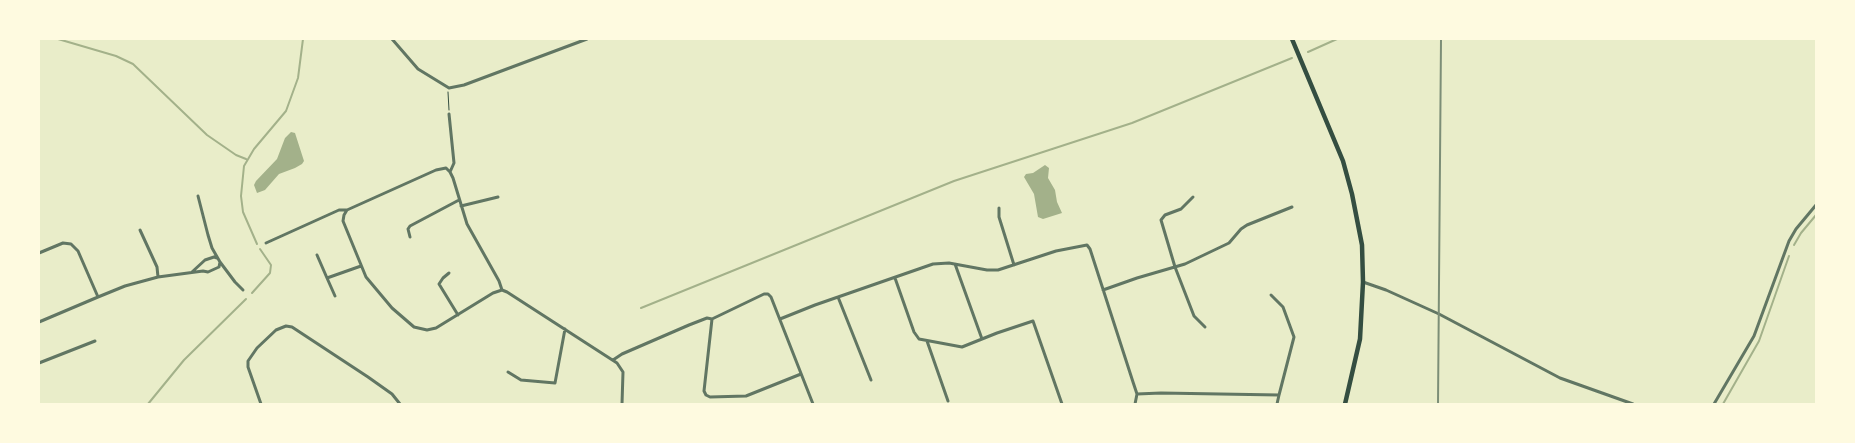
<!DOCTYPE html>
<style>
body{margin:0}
#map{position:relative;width:1855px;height:443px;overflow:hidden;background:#e9edc9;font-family:Cabin,sans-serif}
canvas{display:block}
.frame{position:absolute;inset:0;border:40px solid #fefae0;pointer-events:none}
</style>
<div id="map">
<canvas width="1855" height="443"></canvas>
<div class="frame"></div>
</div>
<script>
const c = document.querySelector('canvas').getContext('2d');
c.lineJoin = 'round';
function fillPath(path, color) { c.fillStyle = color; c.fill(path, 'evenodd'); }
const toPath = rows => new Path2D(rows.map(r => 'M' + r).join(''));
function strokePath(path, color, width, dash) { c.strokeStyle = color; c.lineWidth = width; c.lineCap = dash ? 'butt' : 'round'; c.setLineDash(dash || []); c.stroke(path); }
fillPath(toPath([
 [291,132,295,133,304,161,302,164,295,168,279,174,265,190,257,193,254,185,256,181,277,159,285,138],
 [1045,165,1049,168,1048,178,1055,190,1057,202,1062,213,1043,219,1038,217,1034,194,1024,177,1026,174,1033,173]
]), '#a3b18a');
strokePath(toPath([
 [58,39,116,56,133,64,207,135,236,155,246,159],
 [1308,52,1337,39],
 [257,244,243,212,241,196,244,166,254,149,286,111,298,78,303,39],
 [1794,245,1801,233,1816,215],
 [252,293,270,273,271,265,260,249],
 [641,308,954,181,1132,123,1292,58],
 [148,404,184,360,246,299],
 [1723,404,1759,341,1789,256]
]), '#a3b18a', 2);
strokePath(toPath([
 [448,92,449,110]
]), '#344e41', 1);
strokePath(toPath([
 [392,39,418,69,449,88,464,85,587,39],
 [449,114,454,163,450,172],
 [1193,197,1181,209,1165,215,1161,220,1175,267,1194,316,1205,327],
 [461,206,498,197],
 [999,208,999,217,1014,265],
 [347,210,436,170,446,168,450,172,453,178,467,224,499,281,502,290],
 [410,237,408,229,410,226,459,200],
 [266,243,339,210,347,210,344,215,343,221,366,277,392,308,414,327,427,330,436,328,493,293,502,290,507,292,617,363,623,372,622,404],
 [39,253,63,243,71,244,78,251,98,297,39,322],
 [317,255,327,278,361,266],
 [220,262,235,282,243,290],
 [955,264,982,339],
 [192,272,205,260,214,257,217,258],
 [449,273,443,278,439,284,458,315],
 [158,277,203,271,208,272,219,267,220,262,212,248,208,235,198,196],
 [327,278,335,296],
 [895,278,914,332,919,339,962,347,997,333,1033,321,1062,404],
 [1363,282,1386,290,1439,314,1560,378,1633,404],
 [1103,290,1137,278,1185,264,1229,243,1241,229,1247,225,1292,207],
 [98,297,125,286,158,277,157,267,140,230],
 [838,297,871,380],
 [712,319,704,391,706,395,710,397,746,396,801,374],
 [780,319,815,305,933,264,949,263,987,270,998,270,1056,251,1087,245,1090,249,1133,382,1137,394,1135,404],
 [927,341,948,401],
 [613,360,622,354,689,325,707,318,712,319,764,294,768,294,771,297,813,404],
 [39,363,95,341],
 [508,372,521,380,555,383,565,329],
 [1137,394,1161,393,1279,395,1294,337,1283,307,1271,295],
 [261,404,248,367,248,361,257,348,276,330,286,326,292,327,368,377,392,394,400,404],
 [1277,404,1279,395],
 [1714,404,1754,336,1789,241,1796,229,1816,205]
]), '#617663', 3);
strokePath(toPath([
 [1292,39,1343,161,1352,194,1362,245,1363,282,1360,339,1345,404]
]), '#344e41', 4.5);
strokePath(toPath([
 [1438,404,1441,39]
]), '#7c8e77', 2);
</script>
